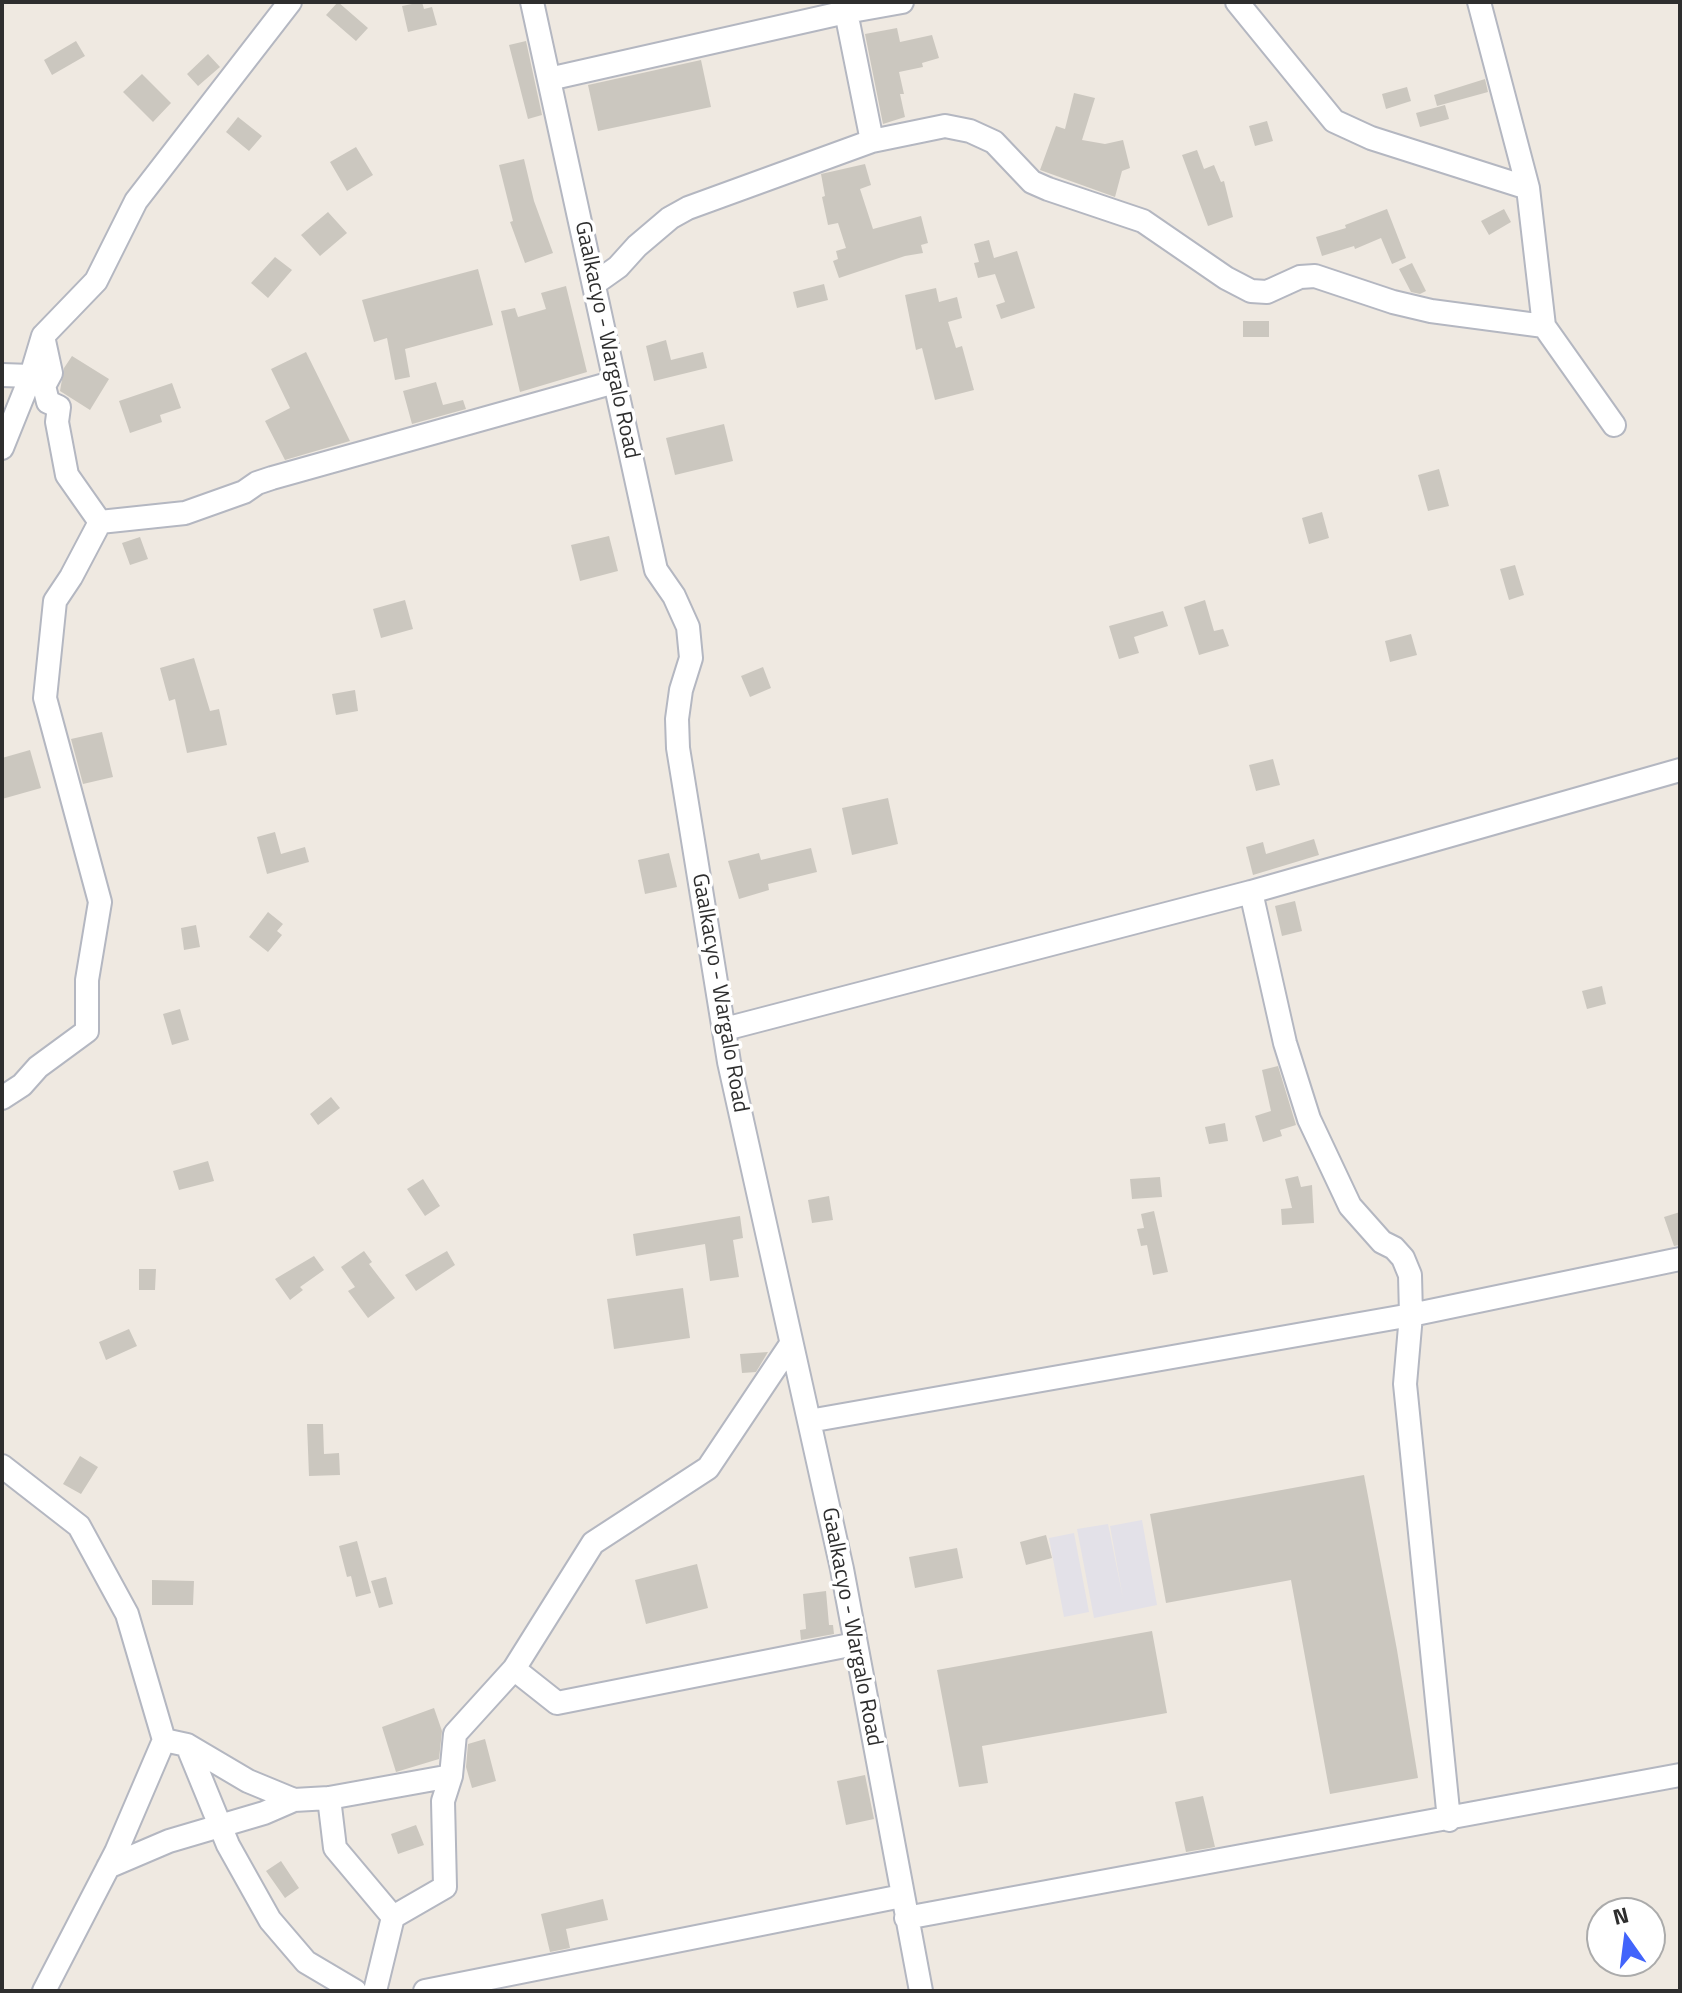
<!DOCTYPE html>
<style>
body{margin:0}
#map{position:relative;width:1682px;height:1993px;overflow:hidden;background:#efe9e1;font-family:"Titillium Web",sans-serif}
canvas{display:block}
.frame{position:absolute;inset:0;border:4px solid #2e2e2e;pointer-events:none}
.north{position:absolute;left:1586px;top:1897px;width:80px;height:80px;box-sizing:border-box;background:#fff;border:2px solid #ababab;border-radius:50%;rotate:346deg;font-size:22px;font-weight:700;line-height:32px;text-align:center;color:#2e2e2e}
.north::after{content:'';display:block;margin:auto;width:28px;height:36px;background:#4264fb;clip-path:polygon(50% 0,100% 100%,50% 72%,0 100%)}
</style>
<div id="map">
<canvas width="1682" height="1993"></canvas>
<div class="frame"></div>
<div class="north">N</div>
</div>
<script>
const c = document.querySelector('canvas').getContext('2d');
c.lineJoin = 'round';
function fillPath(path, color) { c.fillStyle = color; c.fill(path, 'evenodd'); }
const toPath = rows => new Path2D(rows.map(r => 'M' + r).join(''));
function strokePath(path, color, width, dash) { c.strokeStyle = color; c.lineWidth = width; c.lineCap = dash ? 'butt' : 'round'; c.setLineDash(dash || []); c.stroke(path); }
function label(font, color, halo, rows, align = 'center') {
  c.font = font + ' "Titillium Web",sans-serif'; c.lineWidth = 7; c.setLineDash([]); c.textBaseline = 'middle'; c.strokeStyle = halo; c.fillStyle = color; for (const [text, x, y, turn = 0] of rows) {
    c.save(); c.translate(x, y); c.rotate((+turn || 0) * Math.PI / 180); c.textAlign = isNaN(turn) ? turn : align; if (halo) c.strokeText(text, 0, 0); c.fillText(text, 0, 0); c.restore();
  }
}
fillPath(toPath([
 [1142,1520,1157,1605,1094,1618,1077,1529,1108,1524,1123,1598,1110,1526],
 [1074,1533,1089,1612,1064,1617,1049,1538]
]), '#e3e1e8');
fillPath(toPath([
 [338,2,368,28,356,41,326,15],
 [422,2,424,9,432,7,437,25,408,32,402,6],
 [897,28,900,42,932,35,939,58,922,63,923,67,899,72,904,94,900,94,905,117,883,124,865,34],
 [76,41,85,56,52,75,44,60],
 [526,41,542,115,528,119,509,45],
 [208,54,220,67,198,86,187,74],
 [701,60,711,107,598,131,588,85],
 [142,74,171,103,153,122,123,92],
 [1485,79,1488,92,1437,106,1434,95],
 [1407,87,1411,101,1386,109,1382,94],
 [1074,93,1095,98,1082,140,1105,144,1123,140,1130,168,1122,171,1115,197,1040,170,1056,126,1065,129],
 [1445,105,1449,119,1420,127,1416,113],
 [238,117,262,136,249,151,226,132],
 [1267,121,1273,141,1255,146,1249,126],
 [356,147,373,175,347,191,330,162],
 [1197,150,1204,169,1214,165,1221,182,1224,181,1233,217,1208,226,1182,155],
 [524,159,534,201,553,253,525,263,510,222,513,221,499,165],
 [865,164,871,185,860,189,873,229,921,216,928,243,921,245,923,253,905,256,839,278,833,261,838,259,836,251,846,248,838,223,828,225,822,197,825,196,821,174],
 [1387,209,1406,258,1392,264,1381,238,1355,249,1354,246,1322,256,1316,237,1346,228,1345,225],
 [1504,209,1511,222,1489,235,1481,221],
 [328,212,347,233,320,256,301,235],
 [989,240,994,258,1017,251,1035,308,1001,319,996,305,1005,302,995,274,978,278,974,263,979,262,974,244],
 [275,257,292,270,268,298,251,283],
 [1412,263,1426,291,1420,294,1411,292,1399,269],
 [478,269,493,325,405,349,410,377,395,380,387,338,374,342,362,300],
 [824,284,828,300,797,308,793,292],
 [566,286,587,372,520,392,501,311,515,308,518,317,546,309,541,293],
 [936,288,939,302,957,297,962,318,948,322,956,348,962,346,974,390,935,400,922,348,916,350,905,295],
 [1243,321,1269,321,1269,337,1243,337],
 [666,340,671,360,703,352,707,368,654,381,646,346],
 [306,352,350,441,285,460,265,421,290,408,271,369],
 [72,356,109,379,90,410,60,391,64,368],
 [436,382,443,405,463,400,466,409,412,424,403,391],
 [172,383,181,408,160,415,162,422,130,433,119,401],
 [724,424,733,461,675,475,666,438],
 [1439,469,1449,506,1428,511,1418,475],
 [1322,512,1329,538,1309,544,1302,518],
 [609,536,618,571,580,581,571,545],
 [140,537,148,559,130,565,122,543],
 [1515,565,1524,595,1509,600,1500,569],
 [405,600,413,629,381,638,373,609],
 [1205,600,1214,631,1223,629,1229,646,1199,655,1184,607],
 [1163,611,1168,626,1134,637,1139,653,1119,659,1109,626],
 [1411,634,1417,655,1390,662,1385,641],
 [194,658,210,711,219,709,227,745,187,753,175,699,169,701,160,668],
 [763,667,771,688,750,697,741,676],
 [355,690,358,711,336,715,332,694],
 [102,732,113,777,83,784,71,739],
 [30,750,41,788,2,799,2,758],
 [1273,759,1280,785,1256,791,1249,765],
 [888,798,898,844,852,855,842,808],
 [275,832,281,854,305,847,309,862,267,874,257,837],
 [1314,839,1319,855,1253,875,1246,847,1263,842,1266,854],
 [811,848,817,872,768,884,769,890,739,899,728,861,759,853,761,860],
 [669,853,677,887,645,894,638,860],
 [1295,901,1302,931,1282,936,1275,906],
 [268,912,283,924,277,931,282,935,268,952,249,937],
 [196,925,200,947,184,950,181,928],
 [1602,986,1606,1004,1587,1009,1582,991],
 [180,1009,189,1040,172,1045,163,1014],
 [1278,1066,1296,1125,1280,1130,1282,1136,1263,1142,1255,1116,1271,1111,1262,1070],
 [331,1097,340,1108,318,1125,310,1114],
 [1225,1123,1228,1141,1209,1144,1205,1127],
 [208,1161,214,1181,179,1190,173,1171],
 [1298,1176,1301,1187,1312,1185,1314,1223,1282,1225,1281,1209,1292,1208,1285,1179],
 [1160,1177,1162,1197,1132,1199,1130,1179],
 [423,1179,440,1206,425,1216,407,1189],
 [829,1196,833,1220,812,1223,808,1200],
 [1154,1211,1168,1272,1153,1275,1147,1245,1141,1246,1137,1229,1144,1228,1141,1214],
 [1680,1212,1680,1245,1674,1246,1664,1217],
 [740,1216,743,1238,733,1240,739,1277,710,1281,705,1244,636,1256,633,1234],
 [364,1251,372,1262,369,1264,395,1298,368,1318,348,1291,355,1287,341,1267],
 [447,1251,455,1265,416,1291,405,1275],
 [314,1256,324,1270,300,1287,303,1290,290,1300,275,1279],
 [139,1269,156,1269,155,1290,139,1290],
 [683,1288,690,1338,614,1349,607,1299],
 [129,1329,137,1346,106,1360,99,1342],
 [768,1352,756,1372,742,1373,740,1354],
 [307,1424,323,1424,324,1454,339,1453,340,1475,309,1476],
 [80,1456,98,1467,81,1494,63,1484],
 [1364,1475,1397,1650,1418,1778,1330,1794,1291,1580,1166,1603,1150,1514],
 [1046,1535,1052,1558,1026,1565,1020,1542],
 [357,1541,371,1593,356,1597,351,1576,347,1577,339,1546],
 [957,1548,963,1578,915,1588,909,1557],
 [697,1564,708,1608,646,1624,635,1580],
 [386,1577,393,1604,379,1608,371,1581],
 [152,1580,194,1581,193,1605,152,1605],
 [826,1591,829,1625,833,1625,834,1634,801,1640,800,1630,806,1629,803,1594],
 [1152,1631,1167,1713,982,1746,988,1783,959,1787,937,1670],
 [434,1708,442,1731,439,1759,396,1772,382,1727],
 [485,1739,496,1781,472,1788,466,1767,468,1744],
 [865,1775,874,1819,846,1825,837,1781],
 [1203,1796,1215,1847,1186,1852,1175,1802],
 [416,1825,424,1845,398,1854,391,1834],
 [281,1861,299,1888,285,1898,266,1871],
 [603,1899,608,1920,566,1929,570,1948,550,1952,541,1914]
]), '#cbc7bf');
const minor = toPath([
 [532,2,656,570,674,596,688,627,691,658,681,690,677,719,678,748,729,1062,842,1569,921,1991],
 [844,2,872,141],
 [1237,2,1334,121,1371,138,1528,188],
 [1479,2,1528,188,1544,326,1614,425],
 [549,79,846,12,902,2],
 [594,284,618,267,637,246,670,218,688,208,872,141,945,126,970,131,994,142,1032,182,1048,189,1143,221,1226,278,1251,291,1267,292,1300,277,1315,276,1393,302,1431,311,1544,326],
 [2,375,31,376],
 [2,448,31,376,43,336,96,281,136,201,290,2],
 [100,522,185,513,244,492,257,483,272,478,615,382],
 [1251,892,1285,1043,1309,1119,1350,1206,1382,1242,1394,1248,1403,1258,1410,1275,1411,1315,1405,1384,1449,1820],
 [725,1029,1251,892,1680,770],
 [2,1098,22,1085,38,1067,87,1031,87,980,100,902,45,698,55,601,71,577,100,522,67,475,57,422,59,407,48,402,44,386,51,373,43,336],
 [809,1421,1411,1315,1680,1259],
 [2,1466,79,1526,127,1614,164,1740,116,1852,44,1991],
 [514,1669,557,1703,855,1644],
 [164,1740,187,1745,228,1845,270,1920,306,1962,355,1991],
 [187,1745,248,1781,294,1800,329,1798,451,1776],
 [329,1798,335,1848,393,1917],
 [108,1867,169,1841,264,1813,294,1800],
 [906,1918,1680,1775],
 [375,1991,393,1917,445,1887,443,1801,451,1776,455,1734,514,1669,593,1543,708,1468,791,1344],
 [425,1991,902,1896]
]);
strokePath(minor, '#b4b7c1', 26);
strokePath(minor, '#fff', 22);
label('22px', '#2e2e2e', '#fff', [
 ["Gaalkacyo - Wargalo Road",606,340,78],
 ["Gaalkacyo - Wargalo Road",719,993,80],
 ["Gaalkacyo - Wargalo Road",851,1627,79]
]);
</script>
